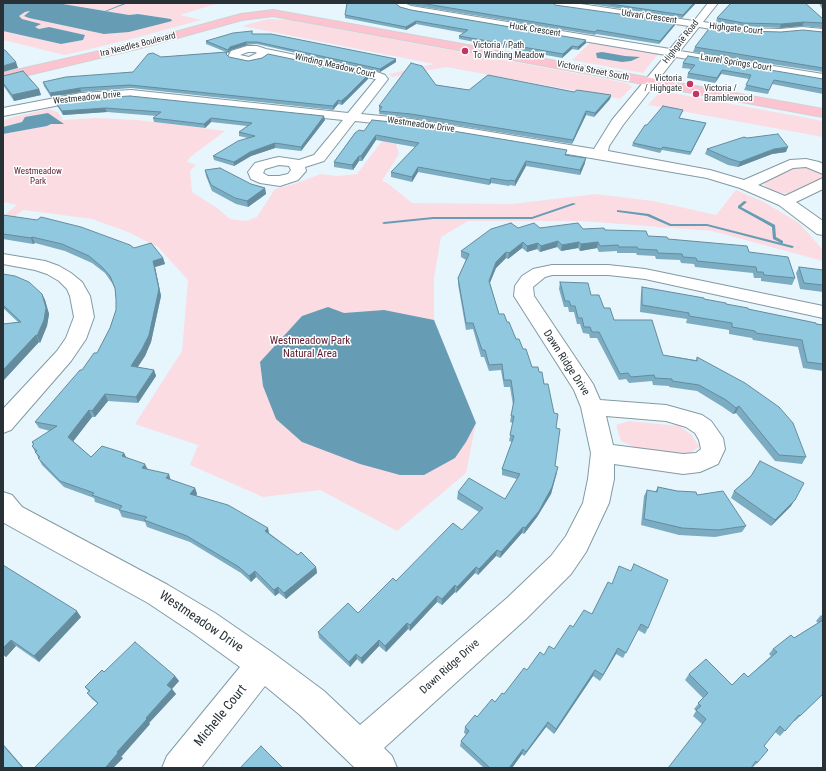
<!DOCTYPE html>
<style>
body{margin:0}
#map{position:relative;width:826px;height:771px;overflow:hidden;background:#e7f6fc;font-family:"Roboto Condensed",sans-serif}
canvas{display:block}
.frame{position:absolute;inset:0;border:4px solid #283236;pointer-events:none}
</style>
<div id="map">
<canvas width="826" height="771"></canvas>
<div class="frame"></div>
</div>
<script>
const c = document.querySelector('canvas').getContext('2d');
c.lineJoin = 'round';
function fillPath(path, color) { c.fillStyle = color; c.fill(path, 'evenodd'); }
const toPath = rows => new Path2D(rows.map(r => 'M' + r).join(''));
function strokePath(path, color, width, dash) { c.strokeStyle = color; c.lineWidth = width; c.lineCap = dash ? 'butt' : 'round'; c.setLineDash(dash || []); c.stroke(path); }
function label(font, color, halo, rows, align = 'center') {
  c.font = font + ' "Roboto Condensed",sans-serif'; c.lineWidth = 3; c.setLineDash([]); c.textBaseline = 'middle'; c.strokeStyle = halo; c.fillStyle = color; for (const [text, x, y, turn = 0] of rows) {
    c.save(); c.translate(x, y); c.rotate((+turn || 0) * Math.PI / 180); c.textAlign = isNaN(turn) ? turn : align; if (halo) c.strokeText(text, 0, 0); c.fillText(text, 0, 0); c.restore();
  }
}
fillPath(toPath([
 [57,3,219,3,180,15,201,20,135,38,65,55,3,40,3,31,61,44,83,40,85,35,49,27,39,29,35,27,40,24,21,19,19,16,25,12,171,19,138,14,129,15],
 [268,19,290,20,627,83,632,87,620,99,446,67,392,77,389,74,434,64,242,26],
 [590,43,658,54,643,73,572,60],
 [661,91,823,121,823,137,648,105],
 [48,109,58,112,63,120,95,118,138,120,225,131,189,158,187,162,196,165,190,171,192,192,217,208,230,219,246,221,257,217,275,189,294,184,321,174,337,176,357,174,382,141,395,140,399,154,382,181,386,182,412,203,513,204,595,194,653,201,716,215,736,190,764,202,799,223,823,250,823,261,712,231,581,221,468,221,441,237,434,278,434,320,476,423,466,473,397,531,320,490,263,497,190,465,198,445,135,424,182,351,188,280,158,247,128,232,92,219,23,210,3,226,3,216,17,205,3,202,3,134,47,126,51,124,63,123,22,122,3,127,3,121,13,117],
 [793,168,801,167,815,170,821,174,823,178,789,194,776,192,765,186,764,183,766,181],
 [629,421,679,426,692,435,699,447,686,456,640,450,621,441,616,425]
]), '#fbdce2');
fillPath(toPath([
 [3,3,57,3,129,15,138,14,171,19,172,21,129,32,104,34,29,18,24,16,30,11,25,12,19,16,22,19,41,24,35,27,39,29,49,27,85,35,83,40,61,44,3,31],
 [602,52,625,56,640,57,631,61,622,62,597,58,596,53],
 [48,113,64,124,51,124,47,126,3,134,3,127,22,122,25,117],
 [328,307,344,313,384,310,434,320,476,423,466,442,455,458,424,475,400,475,360,464,302,442,276,419,263,386,260,362,302,316]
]), '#669db5');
fillPath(toPath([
 [125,3,128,3,107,11,105,11,125,3],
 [744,201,747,202,741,207,775,225,776,237,783,241,783,243,781,243,773,239,772,227,738,208,738,206,744,201],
 [573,203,576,204,532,219,433,219,384,224,382,223,384,222,433,217,532,217,573,203],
 [617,210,649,214,671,224,707,224,793,246,794,247,792,248,707,226,670,226,647,216,618,212,617,212,617,210]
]), '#669db5');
const minor = toPath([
 [394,3,404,3,411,6,670,49,689,26,555,6,550,3,574,3,694,21,708,3,718,3,703,22,742,28,780,29,802,27,823,29,823,35,802,33,780,35,742,34,699,27,680,51,823,74,823,82,676,57,623,125,609,146,608,151,710,170,744,180,790,160,806,159,819,162,823,164,823,174,806,167,793,168,758,185,785,196,823,178,823,189,796,202,823,221,823,235,817,234,779,205,740,188,707,178,411,127,355,121,324,161,305,167,306,171,298,180,280,186,260,183,251,179,248,172,255,163,274,158,279,157,299,160,314,155,343,120,131,98,81,101,3,116,3,108,81,93,131,90,348,113,376,79,268,56,262,60,249,63,236,61,230,59,228,57,231,51,247,46,257,46,266,49,374,71,385,75,388,79,361,114,411,119,594,149,612,120,666,55,411,12,400,9,394,3],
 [248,52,255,52,257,53,249,57,240,55,248,52],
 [279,165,289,166,291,170,288,174,279,176,268,176,263,173,265,169,279,165],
 [3,254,45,261,59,266,71,273,82,282,90,296,94,317,86,339,71,361,11,430,3,433,3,409,57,351,66,338,74,317,70,296,67,289,59,281,47,274,35,270,3,264,3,254],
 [552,265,608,265,645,269,823,306,823,318,645,279,608,275,552,275,545,277,533,287,534,296,593,384,600,400,666,405,702,415,711,421,723,438,725,449,718,464,700,472,683,474,614,464,614,479,609,503,586,552,571,574,527,618,384,748,392,756,397,768,355,768,300,715,265,686,201,768,162,768,167,756,240,667,193,633,148,603,4,523,3,492,12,495,22,507,168,585,215,613,273,653,324,691,360,725,507,598,551,556,566,536,583,503,588,479,591,453,581,407,574,390,514,296,515,286,522,276,533,269,552,265],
 [606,416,666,421,686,427,695,433,699,440,701,449,696,453,683,454,613,445,606,416]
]);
const major = toPath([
 [273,10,823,109,823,117,273,16,242,20,141,48,3,81,3,73,135,43,241,14,273,10]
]);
strokePath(minor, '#839aa4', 2);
strokePath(major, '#d0d2d3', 2);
fillPath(minor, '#fff');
fillPath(major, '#fdc3d0');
fillPath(toPath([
 [408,3,553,3,555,5,675,25,659,44,596,34,595,35,411,5],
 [584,3,696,3,682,18],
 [730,3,805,3,823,19,823,28,802,26,780,28,742,26,716,22,717,18,731,3],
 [819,3,823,3,823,11],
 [400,7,411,10,586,40,586,43,578,50,572,49,562,58,459,39,459,36,464,33,416,24,406,30,345,18,345,15],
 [743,31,781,32,823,32,823,72,693,52,695,47],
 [253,34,396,59,396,62,380,72,257,44,247,45,231,50,228,53,227,52,227,55,229,57,248,61,368,75,368,79,342,105,338,104,333,110,131,88,81,92,51,97,44,86,43,82,133,72,161,57,226,52,206,44,206,41],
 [683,63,823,79,823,94,772,84,768,94,744,90,749,79,721,74,715,83,687,78,688,73,691,69,682,68],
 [3,76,39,89,41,95,14,101,3,85],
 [436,85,469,90,574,92,611,95,610,99,594,117,586,115,572,144,411,118,379,114,380,110,379,110,379,106],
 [56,103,325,120,301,151,275,148,251,156,234,166,214,160,213,156,248,138,239,136,239,132,247,126,211,122,205,128,154,122,153,118,157,116,107,112,63,115,58,107],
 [683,110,679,118,705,126,690,155,662,150,660,153,632,146,633,143,647,125],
 [355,133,567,155,585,163,580,175,526,166,515,186,510,185,509,186,491,183,489,185,418,172,412,182,391,177,391,172,415,147,376,140,362,161,359,161,353,170,334,167,334,162],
 [707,149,786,152,772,154,738,167,728,165,705,154],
 [205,170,251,184,265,188,266,194,248,207,236,204,212,191,206,176],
 [3,215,134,248,163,258,165,264,155,267,161,296,151,342,145,356,137,367,154,370,156,376,138,403,108,401,95,417,92,417,73,441,91,457,124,453,126,457,148,469,171,480,195,488,197,494,196,496,268,528,269,533,298,555,316,567,317,573,286,599,279,593,275,596,256,577,251,582,241,573,190,542,147,527,145,522,122,517,119,510,95,502,94,498,64,487,42,465,32,446,33,445,32,442,50,431,39,428,35,422,82,370,97,353,110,328,116,310,116,299,115,289,112,283,105,273,92,263,65,251,35,243,33,244,3,239],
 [518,228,605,230,749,252,795,278,792,285,761,281,761,278,754,278,753,273,695,267,694,264,681,263,680,260,656,259,655,256,637,255,636,253,617,253,617,251,599,252,597,248,580,251,578,248,561,251,557,247,540,252,537,249,527,252,522,248,508,259,506,258,496,268,490,283,499,314,507,322,516,339,523,349,532,367,539,372,544,384,556,428,555,466,557,473,551,494,537,517,524,534,522,533,500,558,496,556,478,575,475,573,456,593,455,592,442,605,437,602,410,631,408,629,386,652,379,646,362,664,357,659,350,667,319,638,318,632,358,613,396,581,462,530,479,512,457,499,458,492,505,499,517,479,502,475,502,469,512,442,509,441,513,423,510,422,513,405,510,387,504,387,501,370,489,371,484,357,481,357,473,329,466,330,458,284,458,278,466,260,461,257,461,251],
 [799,267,823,270,823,292,800,289,796,273],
 [3,274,42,294,45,300,49,314,47,326,40,343,39,342,3,381,3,324,18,322,3,308],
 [560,282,591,295,604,308,614,320,663,355,696,360,697,357,806,457,802,464,775,461,736,413,733,414,723,407,697,391,669,387,669,386,653,385,652,381,629,383,626,379,619,380,597,338,590,338,589,334,583,333,580,324,577,324,574,312,569,312,568,307,564,307,559,289],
 [642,287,823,325,823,371,803,368,798,347,753,340,752,338,729,334,729,330,686,323,687,319,640,312,641,293],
 [751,476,791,506,771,526,731,498,734,491],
 [658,487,677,491,697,495,746,526,742,532,715,537,679,535,641,525,644,496,647,490,655,492],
 [3,565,81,617,39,662,16,646,6,657,3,655],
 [608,582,648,628,645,634,638,630,623,658,616,654,600,681,593,676,554,734,546,727,524,756,522,754,512,768,484,768,460,746,461,741,466,734,464,733,465,727,504,694,544,655,554,649,573,627,592,614],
 [821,615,823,617,823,695,822,695,795,721,794,721,780,736,775,732,764,746,757,763,752,768,702,724,693,716,696,711,694,709,703,698,685,680,689,674,732,685,748,677,771,656,769,654,773,649,794,638,818,623,816,621],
 [104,672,175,676,179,681,172,689,176,694,149,723,150,724,121,757,123,758,113,768,97,703,92,699,87,693,89,692,85,687]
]), '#7cacc1');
fillPath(toPath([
 [694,3,696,3,682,18,683,15],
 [416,21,416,24,406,30,406,27],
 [676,22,675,25,659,44,660,41],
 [804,22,802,26,780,28,781,24],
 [586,40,586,43,578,50,578,47],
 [246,42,247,45,231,50,228,53,228,50,230,47],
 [572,46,572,49,562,58,563,54],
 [396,59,396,62,380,72,380,69],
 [16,62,18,68,3,72,3,66],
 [722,70,721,74,715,83,717,78],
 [368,75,368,79,342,105,341,101],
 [80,88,81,92,51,97,50,93],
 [39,89,41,95,14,101,12,95],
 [611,95,610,99,594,117,595,113],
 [338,100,338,104,333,110,333,106],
 [105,108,107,112,63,115,62,111],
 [586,111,586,115,572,144,573,140],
 [324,116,325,120,301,151,301,147],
 [211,118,211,122,205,128,204,124],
 [706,123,705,126,690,155,691,152],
 [376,135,376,140,362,161,361,156],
 [275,143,275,148,251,156,234,166,234,162,250,152],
 [788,147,786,152,772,154,738,167,740,162,774,149],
 [359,156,359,161,353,170,352,165],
 [586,158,585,163,580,175,580,170],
 [526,161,526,166,515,186,515,181],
 [418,167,418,172,412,182,412,177],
 [491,178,491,183,489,185,490,180],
 [265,188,266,194,248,207,247,201],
 [32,237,35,243,33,244,31,238],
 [558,241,557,247,540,252,541,246],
 [523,242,522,248,508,259,509,253],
 [579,242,578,248,561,251,562,245],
 [598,242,597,248,580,251,581,244],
 [538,243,537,249,527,252,527,246],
 [506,252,506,258,496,268,488,287,489,281,496,262],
 [163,258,165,264,155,267,161,296,151,342,145,356,134,373,131,366,153,261],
 [42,294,45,300,49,314,47,326,40,343,37,336],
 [36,335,39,342,3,381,3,370],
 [154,370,156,376,138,403,136,397],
 [105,394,108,401,95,417,92,411],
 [739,406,736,413,733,414,736,408],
 [89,410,92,417,72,443,68,437],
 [124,453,127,459,122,456],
 [145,464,148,470,142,468],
 [558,467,551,494,537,517,524,534,525,528],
 [169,474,171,481,166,478],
 [195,488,197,494,192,501,190,494],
 [795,500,791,506,771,526,775,520],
 [523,527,522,533,500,558,501,552],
 [268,528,269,534,265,531],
 [497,550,496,556,478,575,479,569],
 [316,567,317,573,286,599,284,593],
 [476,567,475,573,456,593,457,587],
 [255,571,256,577,251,582,249,576],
 [455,585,455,592,442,605,442,599],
 [278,587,279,593,275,596,274,590],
 [437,596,437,602,410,631,410,625],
 [77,611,81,617,39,662,34,656],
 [407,623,408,629,386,652,385,646],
 [11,640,16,646,6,657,3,654,3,648],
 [379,640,379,646,362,664,361,658],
 [618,648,616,654,600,681,603,675],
 [356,654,357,659,350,667,349,662],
 [595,670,593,676,554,734,556,729],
 [175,676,179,681,171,690,167,685],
 [172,689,176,694,149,723,150,724,121,757,123,758,113,768,105,768,117,752,146,718],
 [548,722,546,727,524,756,526,752],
 [3,744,24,768,23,768,3,745],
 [523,749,522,754,512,768,509,768]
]), '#658c9d');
const building = toPath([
 [347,3,395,3,400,7,411,10,586,40,578,47,572,46,563,54,459,36,468,30,416,21,406,27,345,15,347,3],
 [420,3,553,3,555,5,676,22,660,41,597,30,595,32,420,3],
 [604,3,694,3,683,15,604,3],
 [731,3,805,3,823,19,823,23,804,22,781,24,743,23,717,18,731,3],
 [711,26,743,31,781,32,803,30,823,32,823,68,695,47,711,26],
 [252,31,252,34,271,34,396,59,380,69,257,42,246,42,230,47,228,50,206,41,233,33,252,31],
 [3,50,5,50,16,62,3,66,3,50],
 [227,52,226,54,229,57,248,61,262,58,268,54,368,75,346,97,341,101,338,100,333,106,130,85,80,88,50,93,43,82,66,77,133,72,148,54,153,53,161,57,227,52],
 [688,56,823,79,823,89,774,80,769,90,746,85,751,75,722,70,717,78,688,73,695,65,683,63,688,56],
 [411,63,422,66,436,85,469,90,488,75,574,92,577,90,611,95,595,113,586,111,573,140,411,114,379,111,382,107,379,106,411,63],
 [23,71,39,89,12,95,3,83,3,76,23,71],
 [130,96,324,116,301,147,275,143,250,152,234,162,213,156,238,141,255,136,239,132,252,123,211,118,204,124,153,118,161,112,105,108,62,111,56,103,80,99,130,96],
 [663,106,683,110,679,118,706,123,691,152,663,147,661,149,633,143,645,125,647,125,663,106],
 [372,120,411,124,567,150,565,155,586,158,580,170,526,161,515,181,510,180,509,181,491,178,490,180,418,167,412,177,391,172,419,143,376,135,361,156,359,156,352,165,334,162,355,133,359,130,364,131,372,120],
 [778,134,788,147,774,149,740,162,730,159,707,149,744,137,747,138,778,134],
 [220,168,251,184,265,188,247,201,235,198,211,185,205,170,220,168],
 [3,215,37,220,41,217,81,227,130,245,134,248,151,243,163,258,153,261,159,289,149,335,142,349,131,366,154,370,136,397,105,394,92,411,89,410,68,437,91,457,102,446,124,453,122,456,145,464,142,468,169,474,166,478,195,488,190,494,228,505,268,528,265,531,298,555,301,552,316,567,284,593,278,587,274,590,255,571,249,576,239,567,187,536,144,520,147,517,119,510,122,506,92,495,94,493,60,481,38,458,40,457,35,452,37,451,32,446,34,444,32,442,57,426,35,422,80,370,82,370,94,353,97,353,110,328,116,310,116,299,115,288,110,276,102,267,89,256,62,244,32,237,31,238,3,234,3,215],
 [511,223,518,228,534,223,540,228,578,223,583,229,604,228,605,230,646,231,648,236,667,237,668,239,747,246,749,252,788,257,795,278,764,275,763,272,757,272,756,267,697,261,696,258,683,257,682,254,658,253,657,250,638,249,637,247,619,247,618,245,600,246,598,242,581,244,579,242,562,245,558,241,541,246,538,243,527,246,523,242,509,253,506,252,496,262,489,281,499,314,504,314,507,322,509,322,516,339,519,339,523,349,526,349,532,367,538,367,539,372,542,372,544,384,548,384,554,413,558,414,556,428,560,429,555,466,558,467,552,487,539,511,525,528,523,527,501,552,497,550,479,569,476,567,457,587,455,585,442,599,437,596,410,625,407,623,385,646,379,640,361,658,356,654,349,662,318,632,348,603,358,613,393,578,396,581,453,523,462,530,483,508,458,492,469,478,505,499,520,474,502,469,514,436,510,435,514,416,511,416,514,400,511,380,504,380,502,364,489,365,485,350,482,350,473,323,466,323,458,278,469,254,461,251,491,229,511,223],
 [799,267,823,270,823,285,804,283,799,267],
 [3,274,15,276,29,282,42,294,46,308,44,320,37,336,36,335,3,370,3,324,21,322,3,305,3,274],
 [560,282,588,283,591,295,599,295,604,308,610,308,614,320,652,320,663,355,697,361,697,357,745,383,779,407,793,423,806,457,779,455,739,406,736,408,726,400,699,385,672,381,672,379,655,378,654,375,631,377,628,373,620,374,599,332,592,332,590,327,584,327,582,318,578,318,575,306,571,306,569,301,565,301,560,282],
 [642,287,704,298,704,299,726,303,726,304,748,308,748,309,816,323,816,324,823,325,823,364,807,362,802,340,756,333,755,331,732,327,732,323,689,316,689,313,642,305,642,287],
 [760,461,804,483,795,500,775,520,734,491,751,476,760,461],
 [658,487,677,491,696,492,697,495,723,491,746,526,718,530,682,528,644,519,647,490,657,492,658,487],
 [634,564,668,580,648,628,641,624,626,653,618,648,603,675,595,670,556,729,548,722,526,752,523,749,509,768,490,768,461,741,469,731,465,727,475,715,477,717,492,699,495,702,502,693,504,694,524,668,527,670,540,652,544,655,549,646,554,649,570,625,573,627,584,610,592,614,608,582,612,584,619,566,631,571,634,564],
 [3,565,77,611,34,656,11,640,3,648,3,565],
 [823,620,823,694,800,716,799,715,785,731,780,726,764,746,768,750,757,763,756,761,751,768,668,768,706,719,696,710,701,706,698,703,708,693,689,674,706,659,732,685,744,673,748,677,777,652,773,649,791,635,794,638,823,620],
 [135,642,175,676,167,685,172,689,146,718,147,719,117,752,118,753,105,768,36,768,35,767,98,703,87,693,90,691,85,687,102,670,104,672,135,642],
 [3,745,23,768,3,768,3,745],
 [261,746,283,768,240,768,261,746]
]);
fillPath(building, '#90c8e0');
strokePath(building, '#658c9d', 1);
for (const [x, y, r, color] of [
 [465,51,4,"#c23564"],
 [690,84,4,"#c23564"],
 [696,94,4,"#c23564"]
]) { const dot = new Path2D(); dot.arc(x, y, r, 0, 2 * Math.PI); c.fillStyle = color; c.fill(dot); strokePath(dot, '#fff', 1.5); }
label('9px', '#283236', '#fff', [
 ["Udvari Crescent",649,17,8],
 ["Highgate Court",736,29,6],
 ["Huck Crescent",535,30,9],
 ["Highgate Road",681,42,-52],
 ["Ira Needles Boulevard",138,45,-14],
 ["Laurel Springs Court",736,63,9],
 ["Winding Meadow Court",335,66,13],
 ["Victoria Street South",593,71,11],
 ["Westmeadow Drive",87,98,-6],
 ["Westmeadow Drive",421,125,8]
]);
label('9px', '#283236', '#fff', [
 ["Victoria / Path",473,46],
 ["To Winding Meadow",473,56],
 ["Victoria",682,79,"right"],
 ["/ Highgate",682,89,"right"],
 ["Victoria /",704,89],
 ["Bramblewood",704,99]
], 'left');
label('9px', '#5d1b2f', '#fff', [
 ["Westmeadow",38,172],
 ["Park",38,182]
]);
label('11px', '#5d1b2f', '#fff', [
 ["Westmeadow Park",310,341],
 ["Natural Area",310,354]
]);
label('11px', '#283236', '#fff', [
 ["Dawn Ridge Drive",566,363,57],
 ["Dawn Ridge Drive",450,667,-42]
]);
label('13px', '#283236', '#fff', [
 ["Westmeadow Drive",201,622,34],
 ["Michelle Court",221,716,-51]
]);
</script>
